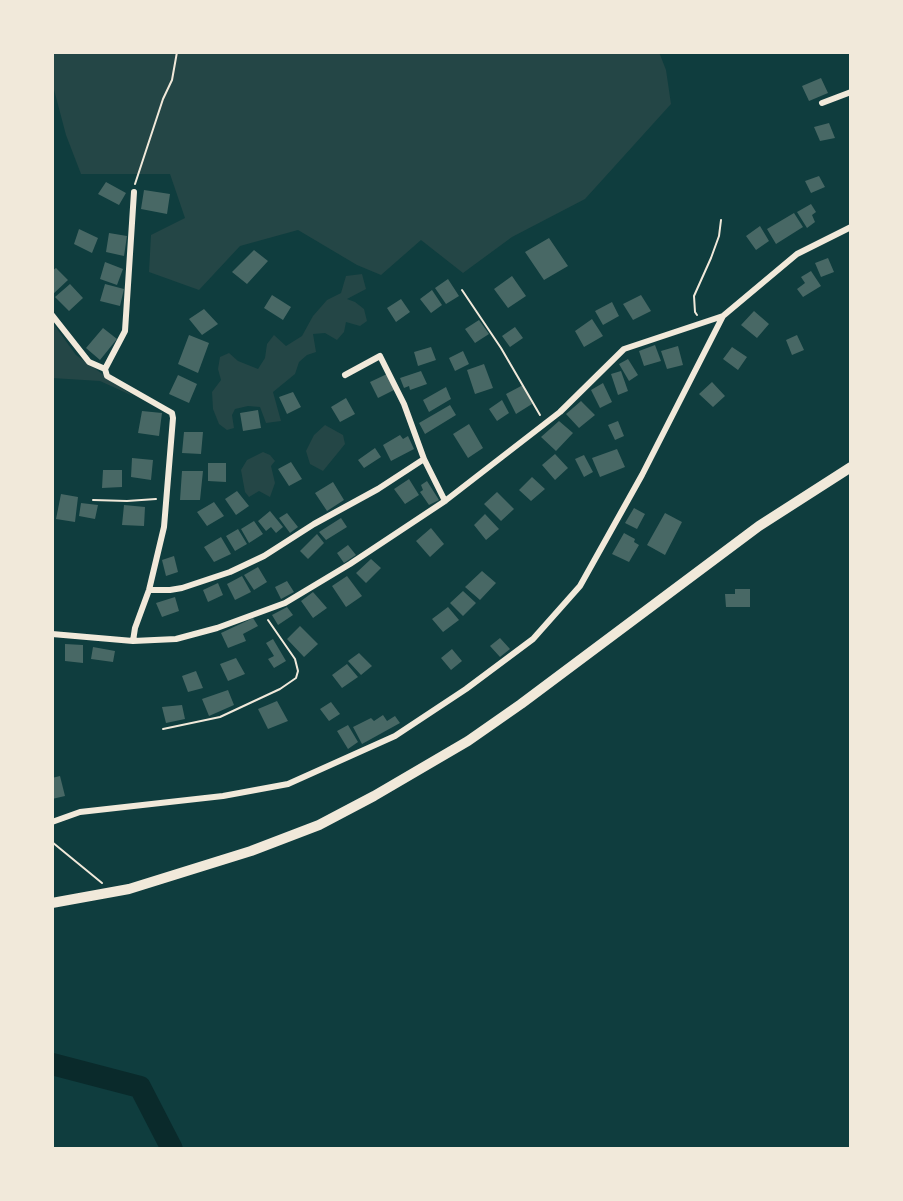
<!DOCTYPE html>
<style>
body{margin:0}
#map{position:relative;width:903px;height:1201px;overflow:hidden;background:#0f3d3e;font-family:Lora,serif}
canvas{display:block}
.frame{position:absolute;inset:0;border:54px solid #f1e9da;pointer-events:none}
</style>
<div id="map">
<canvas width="903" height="1201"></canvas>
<div class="frame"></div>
</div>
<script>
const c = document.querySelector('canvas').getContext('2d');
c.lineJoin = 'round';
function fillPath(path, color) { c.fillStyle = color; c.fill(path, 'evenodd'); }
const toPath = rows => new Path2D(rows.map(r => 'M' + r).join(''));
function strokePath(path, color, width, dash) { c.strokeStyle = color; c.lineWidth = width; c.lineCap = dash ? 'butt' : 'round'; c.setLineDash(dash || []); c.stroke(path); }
fillPath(toPath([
 [52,52,659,52,666,70,671,104,585,199,512,237,463,273,421,240,381,275,357,265,298,230,240,246,199,290,149,272,151,235,185,218,170,174,81,174,66,135,52,82],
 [362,274,366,289,347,299,355,302,364,309,367,321,360,326,346,322,344,332,337,340,325,333,313,334,316,352,307,355,299,362,295,374,273,392,281,421,266,423,260,407,248,406,235,409,232,415,234,428,227,430,219,424,213,409,212,392,221,380,218,369,220,357,229,353,238,361,258,369,265,358,267,344,274,335,286,346,302,336,313,316,327,300,341,293,346,276],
 [52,322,76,355,133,396,100,381,52,378],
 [325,425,343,435,345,444,323,471,310,464,306,451,314,435],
 [263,452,270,455,275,461,271,466,275,483,270,497,259,491,249,497,245,492,241,470,247,460]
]), '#244646');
strokePath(toPath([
 [52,1064,140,1087,172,1149]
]), '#0a2a2b', 22);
fillPath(toPath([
 [821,78,828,93,809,101,802,86],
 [829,123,835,138,820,141,814,127],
 [819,176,825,187,811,193,805,181],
 [106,182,126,193,119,205,98,194],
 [144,190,170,194,167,214,141,209],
 [811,204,816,212,812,215,815,222,807,228,797,212],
 [794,213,803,227,776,244,767,229],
 [760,226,769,241,756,250,746,236],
 [79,229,98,238,92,253,74,244],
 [109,233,127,236,124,256,106,252],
 [549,238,568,266,544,280,525,252],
 [254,250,268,261,247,284,232,272],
 [828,258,834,272,821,277,815,263],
 [105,262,123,269,117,285,100,279],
 [56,268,68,280,52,295,52,271],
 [811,271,821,286,803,297,797,289,805,283,801,277],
 [512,276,526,296,508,308,494,289],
 [448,279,459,296,446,304,435,288],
 [70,284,83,298,69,311,55,297],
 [105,284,124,289,120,306,100,301],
 [432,290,442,305,431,313,420,299],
 [272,295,291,307,283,320,264,308],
 [641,295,651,311,633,320,623,304],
 [401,299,410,312,396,322,387,308],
 [612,302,619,316,603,325,595,311],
 [204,309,218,324,202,335,189,319],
 [754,311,769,324,757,338,741,325],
 [592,319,603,336,584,347,575,331],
 [479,320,489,334,475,343,465,329],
 [515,327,523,338,510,347,502,336],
 [103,328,117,339,100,360,86,348],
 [189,335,209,343,198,373,178,364],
 [797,335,804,350,792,355,786,340],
 [655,345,661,361,644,366,639,351],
 [678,346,683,365,667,369,661,351],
 [431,347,436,360,418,366,414,352],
 [732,347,747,357,738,370,723,359],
 [463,351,469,364,455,371,449,358],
 [628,359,638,375,629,381,619,364],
 [484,364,493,388,475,394,467,370],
 [421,371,427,384,410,390,409,386,404,388,400,378],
 [621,371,628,391,618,395,611,374],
 [387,374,394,390,378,398,370,382],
 [178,375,197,384,189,403,169,394],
 [712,382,725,396,713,407,699,394],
 [603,383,612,402,600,408,591,390],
 [523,385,532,404,516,414,506,394],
 [446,387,451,399,429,412,423,400],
 [293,392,301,407,287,414,279,397],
 [346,398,355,414,340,422,331,407],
 [502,400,509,413,497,421,489,409],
 [581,401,595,415,579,428,566,414],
 [450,405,456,415,425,434,419,423],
 [258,410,261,428,243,431,240,413],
 [142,411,162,413,159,436,138,433],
 [559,421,573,433,556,451,541,437],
 [618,421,624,436,615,440,608,425],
 [469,424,483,448,468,458,453,434],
 [184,432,203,432,201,454,182,453],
 [400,435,403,439,408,436,414,449,391,461,383,445],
 [375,448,381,457,364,468,358,460],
 [617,449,625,467,600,477,592,458],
 [555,454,568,468,555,480,542,465],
 [584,455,593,472,584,477,575,459],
 [132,458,153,460,151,480,131,477],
 [291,462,302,479,289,486,278,469],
 [208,463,226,463,226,482,208,481],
 [103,470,122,470,122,487,102,488],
 [182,471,203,471,200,500,180,500],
 [532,477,545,489,531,501,519,490],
 [409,479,419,495,405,504,394,489],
 [427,481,439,500,429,505,420,492,423,490,421,485],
 [333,482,344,500,327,511,315,493],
 [237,491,249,506,236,515,225,499],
 [497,492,514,509,501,521,484,504],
 [61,494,78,497,75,522,56,519],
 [214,502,224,516,207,526,197,512],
 [81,503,98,505,95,519,79,516],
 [124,505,145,507,144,526,122,525],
 [634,508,645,514,637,529,625,523],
 [270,511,283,527,276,533,271,527,266,531,258,521],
 [287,513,298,527,290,533,279,518],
 [665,513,682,522,665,555,647,545],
 [485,514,499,529,486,540,474,525],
 [341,518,347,527,326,540,319,532],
 [254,521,263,534,249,543,241,529],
 [431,528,444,544,430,557,416,541],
 [238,529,247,544,235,551,226,536],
 [624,533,635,539,634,542,639,545,629,562,612,554],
 [317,534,324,543,308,559,300,551],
 [221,537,231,554,214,562,204,547],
 [348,545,356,555,344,563,337,553],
 [174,556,178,572,166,576,162,560],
 [371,559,381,568,366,583,356,573],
 [258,567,267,582,254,590,244,575],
 [482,571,496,583,480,600,465,587],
 [242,576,251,592,235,600,227,584],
 [347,576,362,596,346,607,332,586],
 [287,581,294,592,281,599,275,587],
 [218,583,223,595,208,602,203,590],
 [735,589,750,589,750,607,726,607,725,594,735,594],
 [463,591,476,603,463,616,450,603],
 [313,592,327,608,313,618,301,601],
 [175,597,179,611,162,617,156,603],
 [287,607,293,615,278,625,272,615],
 [448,607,459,620,443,632,432,619],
 [253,618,258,626,243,634,246,641,228,648,221,633],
 [300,626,318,644,304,657,287,639],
 [500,638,510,649,500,657,490,646],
 [273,639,286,661,274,668,268,659,274,656,266,643],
 [65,644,83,645,83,663,65,661],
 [93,647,115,651,113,662,91,659],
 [452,649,462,661,451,670,441,658],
 [359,653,372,666,361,675,348,661],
 [236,658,245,674,228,681,220,664],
 [347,664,358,677,342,688,332,675],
 [196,671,203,688,188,692,182,676],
 [228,690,234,705,209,716,202,699],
 [277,701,288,721,268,729,258,709],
 [331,702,340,714,329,721,320,709],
 [182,705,185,719,166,723,162,707],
 [383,715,387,721,395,716,400,723,362,744,353,727,371,718,374,721],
 [348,725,358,742,348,749,337,731],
 [60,776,65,796,52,799,52,778]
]), '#486865');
strokePath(toPath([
 [135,184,163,99,172,80,177,52],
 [462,290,501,348,540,415],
 [697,315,695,312,694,296,711,258,719,236,721,220],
 [93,500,127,501,156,499],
 [163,729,220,717,280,689,296,678,298,671,295,659,268,620],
 [52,842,102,883]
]), '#f1e9da', 2);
strokePath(toPath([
 [822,103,851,92],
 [52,315,89,362,105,369],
 [345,375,380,356,404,404,424,459,445,501],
 [149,590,170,590,182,588,230,572,264,556,314,524,378,489,424,459],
 [52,634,133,641,176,639,217,628,285,603,350,564,445,501,560,412,624,349,723,316],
 [133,641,135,628,149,590,164,527,173,418,172,413,107,376,105,369,125,331,134,192],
 [52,822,80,812,223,796,288,784,395,736,466,689,533,639,580,586,642,475,723,316,797,254,851,227]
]), '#f1e9da', 6);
strokePath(toPath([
 [52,903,129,889,251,851,319,825,374,796,468,741,521,704,759,526,851,467]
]), '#f1e9da', 10);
</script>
